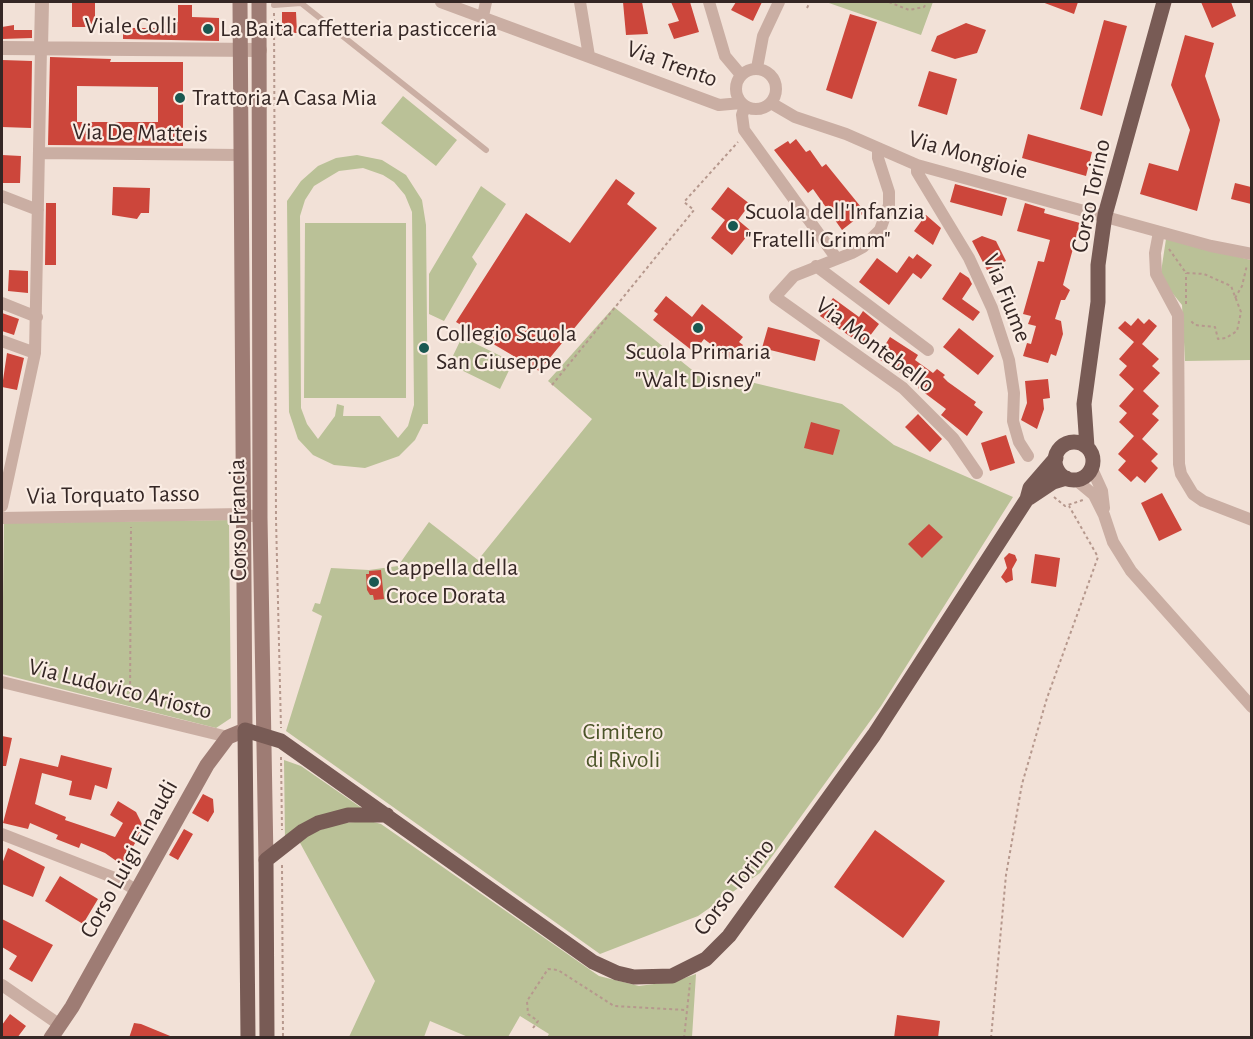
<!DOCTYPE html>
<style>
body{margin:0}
#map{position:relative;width:1253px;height:1039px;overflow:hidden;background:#f2e1d7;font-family:"Alegreya Sans",sans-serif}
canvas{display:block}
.frame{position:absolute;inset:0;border:3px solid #352725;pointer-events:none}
</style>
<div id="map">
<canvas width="1253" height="1039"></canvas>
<div class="frame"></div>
</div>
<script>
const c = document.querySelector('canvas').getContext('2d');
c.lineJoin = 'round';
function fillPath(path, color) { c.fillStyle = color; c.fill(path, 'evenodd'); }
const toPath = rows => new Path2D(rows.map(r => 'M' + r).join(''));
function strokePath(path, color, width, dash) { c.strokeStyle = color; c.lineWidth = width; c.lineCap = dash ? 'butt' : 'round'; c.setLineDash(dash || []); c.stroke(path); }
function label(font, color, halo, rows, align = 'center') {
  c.font = font + ' "Alegreya Sans",sans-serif'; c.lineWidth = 4.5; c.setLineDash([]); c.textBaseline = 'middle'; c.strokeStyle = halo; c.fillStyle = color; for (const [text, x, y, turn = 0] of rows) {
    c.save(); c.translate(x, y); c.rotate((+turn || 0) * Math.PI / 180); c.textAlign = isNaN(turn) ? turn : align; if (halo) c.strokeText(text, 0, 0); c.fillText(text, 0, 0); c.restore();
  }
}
fillPath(toPath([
 [826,2,933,2,921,35],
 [403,96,457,140,436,166,381,123],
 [357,155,382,160,406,175,422,200,426,225,428,424,423,424,415,440,399,456,365,468,334,465,313,455,298,439,289,412,287,201,301,181,318,166,336,158],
 [363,168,383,175,394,182,405,195,412,212,414,405,408,426,398,438,380,416,343,416,344,406,337,404,335,416,318,439,307,424,301,408,300,216,305,200,314,186,339,171],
 [481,186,506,204,472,257,477,264,444,321,429,314,429,274],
 [305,223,406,223,406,398,304,398],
 [1166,239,1251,260,1251,360,1185,361,1182,305,1169,289,1161,272],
 [614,307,712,386,730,387,742,380,842,404,894,445,1013,497,881,706,760,873,698,916,600,954,286,731,322,616,312,611,315,603,320,604,331,568,369,570,398,566,429,522,478,560,592,419,548,381],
 [462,337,513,362,500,389,449,364],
 [229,520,231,718,216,728,2,674,4,523],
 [284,760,301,766,366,811,285,840],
 [370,821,381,824,599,976,639,986,676,981,696,974,692,1037,547,1037,549,1034,520,1016,508,1037,468,1037,430,1021,424,1037,349,1037,375,981,299,841,314,832,341,823]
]), '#bac197');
fillPath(toPath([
 [72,2,95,2,95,27,72,27],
 [623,2,642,2,648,34,626,35],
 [671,2,690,2,699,32,674,39,668,24,679,21],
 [736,2,762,2,753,21,731,10],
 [1042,2,1078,2,1074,14],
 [1201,2,1231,2,1236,16,1212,28],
 [178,5,192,5,192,17,219,18,219,41,123,39,123,28,162,28,162,22,178,22],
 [282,12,296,12,297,33,282,33],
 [850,14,877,22,852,99,826,90],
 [1104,20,1127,26,1102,116,1080,109],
 [966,23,986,30,977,53,955,59,931,51,937,36],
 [14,25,14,30,32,30,32,38,2,39,2,27],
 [1185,35,1214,43,1205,76,1220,120,1197,211,1140,194,1149,163,1178,171,1190,130,1171,85],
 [50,57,111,59,110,62,183,62,183,146,48,145],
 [77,86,158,87,158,122,77,122],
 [2,60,32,61,31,128,2,127],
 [929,71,957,79,947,115,918,106],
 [1028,134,1092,152,1086,176,1022,158],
 [796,139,806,152,810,150,822,167,826,164,865,212,842,230,813,189,808,193,774,150,788,141,790,144],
 [2,155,21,156,20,183,2,183],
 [616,179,635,193,627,204,657,228,539,371,456,322,526,213,570,243],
 [1235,183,1251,187,1251,204,1231,199],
 [955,184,1007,198,1002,216,950,202],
 [113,187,150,188,149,213,141,213,137,219,112,215],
 [728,187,750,204,738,220,751,231,732,255,711,238,725,220,711,209],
 [46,203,56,203,56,265,45,265],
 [1025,203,1045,209,1044,213,1080,223,1063,285,1070,290,1065,300,1061,300,1055,319,1061,321,1063,334,1056,356,1051,354,1048,363,1023,356,1027,343,1031,344,1036,326,1028,324,1031,316,1023,314,1038,261,1044,262,1050,240,1017,231],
 [926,215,941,228,933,245,914,231],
 [982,236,996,241,1006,261,987,270,972,241],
 [917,254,932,265,921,279,913,273,889,305,859,282,877,258,897,273,909,256,913,259],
 [9,270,28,271,28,293,8,291],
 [960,272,969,278,972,284,962,299,980,312,973,321,942,299],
 [666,296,692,317,702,304,743,337,739,342,743,345,732,360,704,339,694,352,653,320,658,314,654,311],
 [833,298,859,317,863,311,879,324,863,345,820,316],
 [2,313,19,319,14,335,2,331],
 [1138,318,1144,324,1149,319,1157,326,1142,344,1159,359,1152,366,1160,373,1143,391,1159,406,1152,414,1159,420,1142,439,1158,454,1151,461,1158,468,1145,483,1137,476,1131,482,1118,470,1126,461,1118,454,1134,436,1119,422,1127,413,1119,406,1134,389,1119,375,1127,366,1119,359,1134,342,1118,328,1125,321,1131,326],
 [768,327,820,340,815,361,762,348],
 [959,328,994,356,978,375,943,347],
 [890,337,918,355,915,360,933,373,937,369,945,375,943,377,948,382,976,402,974,405,983,412,967,436,941,415,946,409,918,388,918,384,877,358],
 [7,353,24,358,17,390,2,387],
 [1048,379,1050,398,1043,399,1044,409,1037,429,1021,420,1027,403,1025,381],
 [918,414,942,439,930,452,905,427],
 [811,422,840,430,833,455,804,448],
 [1006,435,1015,463,990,471,981,443],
 [1162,493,1182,530,1159,541,1141,503],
 [929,524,943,537,922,558,908,544],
 [1009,553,1015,555,1017,560,1012,569,1013,580,1006,583,1001,577,1007,568,1004,558],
 [1035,554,1060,558,1056,587,1031,583],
 [381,570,384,599,374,600,373,595,370,595,367,590,366,574,369,574,369,571],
 [2,736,12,738,6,766,2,766],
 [61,755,112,768,107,789,95,785,91,800,69,795,72,781,42,773,35,804,66,817,65,820,115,837,123,823,110,815,118,801,136,812,144,828,122,865,105,853,81,843,79,848,56,839,58,835,30,823,28,829,3,823,20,758,58,767],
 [203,794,213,799,214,812,208,822,192,813],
 [184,829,193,834,178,860,169,855],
 [875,830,945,881,903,938,834,887],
 [8,848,45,867,33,897,2,884,2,864],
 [60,876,98,899,83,924,45,901],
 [2,919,53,945,32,982,9,969,17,956,2,947],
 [10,1014,26,1026,17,1038,2,1038,2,1025],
 [897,1015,940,1021,938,1038,894,1038],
 [134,1023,141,1024,175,1038,129,1038]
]), '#cc463b');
strokePath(toPath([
 [889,2,909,10,924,7,927,2],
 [807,8,810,2],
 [274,13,276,519,281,728],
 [1169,249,1186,273,1204,274,1231,286,1241,312,1237,331,1226,338,1218,339,1215,327,1195,325,1190,320],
 [1235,298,1242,286,1247,265],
 [1186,304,1186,273],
 [552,385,694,210,684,202,738,142],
 [1054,497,1065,506,1083,500],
 [130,702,131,527],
 [281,757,282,830],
 [282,865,283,1038],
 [533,1028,538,1021,528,1014,527,1001,548,969,558,970,614,1006,686,1010],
 [684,1038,690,983],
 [991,1038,1006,875,1022,784,1047,698,1098,557,1069,506]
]), '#b6988d', 2, [3, 3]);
strokePath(toPath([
 [274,5,301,3,486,150]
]), '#caaea3', 6);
strokePath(toPath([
 [441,2,719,105,741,103],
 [580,2,589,56],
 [709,2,725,56,741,75],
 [483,16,486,2],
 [757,68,763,36,779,2],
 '736 89a20 20 0 1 1 40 0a20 20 0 1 1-40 0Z',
 [771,103,795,117,846,134,917,165,1211,246,1252,254],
 [745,106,742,115,744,130,837,259],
 [878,149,878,158,889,192,889,205,880,230,863,247,852,253,794,276,775,297,903,388,953,438,977,473],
 [39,153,240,155],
 [917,165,917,172,969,258,992,308,1009,360,1014,393,1013,421,1019,442,1028,456],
 [2,196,38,210],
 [1159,232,1155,253,1156,274,1178,315,1179,464,1181,474,1193,494,1203,501,1252,520],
 [816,266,928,350],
 [2,303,37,317],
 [2,341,35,353],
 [1092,469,1102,491,1104,508],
 [1076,480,1094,495,1104,515,1113,542,1131,571,1252,707],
 [2,506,35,353,41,48],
 [2,518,242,514,252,516],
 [2,682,228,737],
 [2,834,120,880,137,891],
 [2,985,60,1025]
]), '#caaea3', 12);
strokePath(toPath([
 [2,48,260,50],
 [41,48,42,2]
]), '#caaea3', 14);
strokePath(toPath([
 [259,2,260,518,266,860],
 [51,1038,72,1007,207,765,228,737,245,730,240,2]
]), '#9e7c74', 15);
strokePath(toPath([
 '1055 461a19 19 0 1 1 38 0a19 19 0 1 1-38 0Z',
 [1087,447,1084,404,1098,302,1098,265,1105,215,1164,2],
 [1029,498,1053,482,1066,478],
 [248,1038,245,730,281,741,593,962,617,973,634,977,672,976,706,959,729,936,874,735,1027,499,1030,488,1056,458],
 [267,1038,266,860,303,831,318,823,348,815,387,815]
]), '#785b55', 15);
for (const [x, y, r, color] of [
 [208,29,6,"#195851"],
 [180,98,6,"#195851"],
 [733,226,6,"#195851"],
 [698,328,6,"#195851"],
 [424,348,6,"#195851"],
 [374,582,6,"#195851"]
]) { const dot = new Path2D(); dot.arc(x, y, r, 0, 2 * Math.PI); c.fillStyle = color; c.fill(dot); strokePath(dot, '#faece3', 2); }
label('24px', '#352725', '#faece3', [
 ["Viale Colli",131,26],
 ["Via Trento",672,64,20],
 ["Via De Matteis",140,133,1],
 ["Via Mongioie",968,155,16],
 ["Corso Torino",1091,196,-78],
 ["Via Fiume",1007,298,68],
 ["Via Montebello",875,345,37],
 ["Via Torquato Tasso",113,495,-1],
 ["Corso Francia",238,520,-91],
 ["Via Ludovico Ariosto",120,689,14],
 ["Corso Luigi Einaudi",129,859,-61],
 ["Corso Torino",734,887,-52]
]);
label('24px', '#352725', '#faece3', [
 ["La Baita caffetteria pasticceria",220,29],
 ["Trattoria A Casa Mia",192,98],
 ["Scuola dell'Infanzia",745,212],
 ["\"Fratelli Grimm\"",745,240],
 ["Collegio Scuola",436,334],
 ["San Giuseppe",436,362],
 ["Scuola Primaria",698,352,"center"],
 ["\"Walt Disney\"",698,380,"center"],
 ["Cappella della",386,568],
 ["Croce Dorata",386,596]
], 'left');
label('24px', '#4b5428', '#faece3', [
 ["Cimitero",623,732],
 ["di Rivoli",623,760]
]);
</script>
